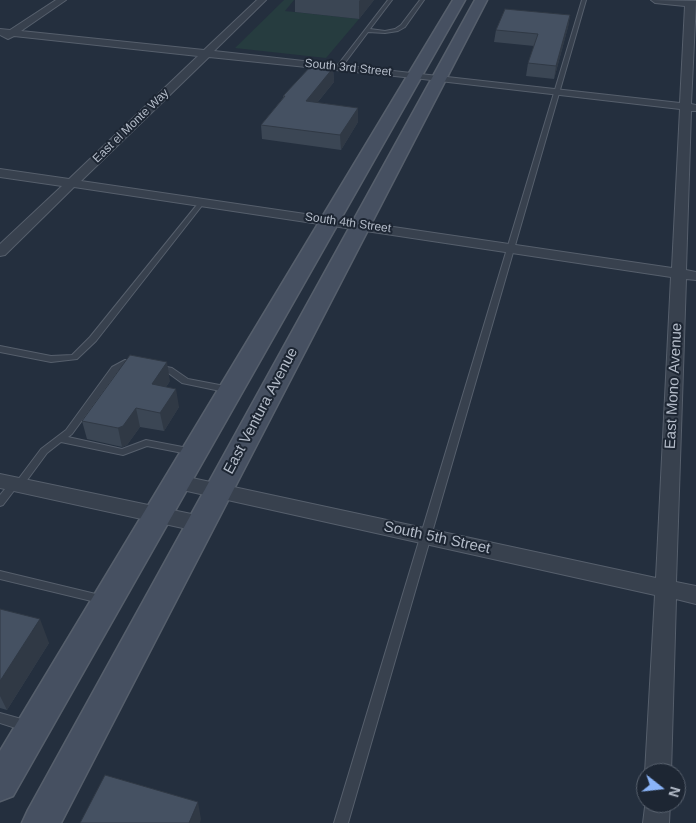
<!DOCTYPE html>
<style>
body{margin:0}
#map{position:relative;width:696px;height:823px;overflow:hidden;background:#242f3e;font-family:Helvetica,sans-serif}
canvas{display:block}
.north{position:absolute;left:636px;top:763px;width:50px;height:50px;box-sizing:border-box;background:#1d2633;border:1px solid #59626f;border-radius:50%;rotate:106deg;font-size:14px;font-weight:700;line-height:20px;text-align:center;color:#b4bcc9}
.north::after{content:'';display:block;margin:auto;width:18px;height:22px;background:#8ab4f8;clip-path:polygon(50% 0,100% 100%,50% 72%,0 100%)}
</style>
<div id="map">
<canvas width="696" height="823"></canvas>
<div class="north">N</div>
</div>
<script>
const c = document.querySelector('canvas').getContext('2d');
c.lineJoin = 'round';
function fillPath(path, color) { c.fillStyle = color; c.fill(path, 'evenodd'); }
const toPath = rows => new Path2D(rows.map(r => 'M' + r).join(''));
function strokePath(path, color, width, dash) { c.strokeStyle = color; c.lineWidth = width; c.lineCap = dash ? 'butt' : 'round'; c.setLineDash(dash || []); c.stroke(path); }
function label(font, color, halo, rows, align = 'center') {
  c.font = font + ' Helvetica,sans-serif'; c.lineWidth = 4; c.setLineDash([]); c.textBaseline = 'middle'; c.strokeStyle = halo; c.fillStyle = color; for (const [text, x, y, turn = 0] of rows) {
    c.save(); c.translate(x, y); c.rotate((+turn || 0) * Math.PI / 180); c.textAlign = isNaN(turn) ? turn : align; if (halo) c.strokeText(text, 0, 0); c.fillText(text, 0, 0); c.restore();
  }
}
fillPath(toPath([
 [284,0,294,0,285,11,359,19,326,58,235,48]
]), '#263c3f');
const service = toPath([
 [388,0,392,0,370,29,385,31,395,29,401,25,420,0,424,0,405,27,398,31,385,33,368,32,341,68,337,68,337,66,388,0],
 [582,0,586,0,348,823,334,823,582,0],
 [202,200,205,202,204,203,96,341,77,359,51,362,0,352,0,346,51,356,72,355,90,337,200,201,202,200],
 [125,360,135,361,139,364,135,367,126,366,118,371,72,434,68,437,122,449,146,440,193,449,196,450,198,452,196,454,193,455,147,446,123,455,61,442,47,453,22,487,16,488,3,505,0,506,0,495,11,482,17,481,41,449,66,430,112,367,125,360],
 [157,365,172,368,188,379,230,387,234,390,230,393,182,383,167,372,154,370,153,368,157,365],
 [0,571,104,596,108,597,109,600,108,603,104,604,0,579,0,571],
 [0,713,32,722,34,726,32,730,28,732,0,723,0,713]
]);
const minor = toPath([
 [56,0,66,0,21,31,204,50,257,0,266,0,214,51,680,103,685,6,655,3,651,0,696,1,691,104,696,105,696,111,691,111,686,270,696,272,696,280,686,279,676,582,696,586,696,604,676,599,671,773,645,773,655,595,178,489,171,487,169,482,171,477,178,475,656,578,671,277,74,187,5,255,0,256,0,244,62,186,0,177,0,169,69,179,198,56,14,36,8,39,0,35,0,29,10,30,56,0],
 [209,57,414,78,680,109,672,268,81,181,209,57],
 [0,474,201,516,208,519,211,524,208,529,201,532,0,488,0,474],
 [646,799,646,803,670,803,669,823,643,823,646,799]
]);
const secondary = toPath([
 [453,0,465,0,13,796,0,801,0,751,453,0],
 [475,0,487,0,61,823,22,823,28,810,475,0]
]);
strokePath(service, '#565f6c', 2);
strokePath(minor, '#565f6c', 2);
strokePath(secondary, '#565f6c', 3);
fillPath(service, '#38414e');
fillPath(minor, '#38414e');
fillPath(secondary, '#465061');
fillPath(toPath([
 [295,0,374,0,359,19,295,12],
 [570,15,568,27,554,79,526,76,528,63,534,46,494,42,496,30],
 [333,68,334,82,317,103,358,122,341,150,262,139,261,125,283,98,283,96],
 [170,381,166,387,179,407,164,431,140,427,127,445,122,447,87,439,82,421],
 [0,609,49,643,7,710,0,708]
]), '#3b4654');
fillPath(toPath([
 [360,0,374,0,359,19,359,1],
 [570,15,568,27,554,79,556,66],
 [333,68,334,82,307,115,306,101],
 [358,108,358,122,341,150,340,135],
 [167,362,170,381,155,403,152,384],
 [176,389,179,407,164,431,160,413],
 [136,408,140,427,127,445,122,447,118,428],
 [40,619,49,643,7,710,0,696,0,681],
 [198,802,201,819,200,823,189,823]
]), '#303945');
const building = toPath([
 [505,9,570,15,556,66,528,63,538,34,496,30,505,9],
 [311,66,333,68,306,101,358,108,340,135,261,125,285,96,283,96,311,66],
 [130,355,167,362,152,384,176,389,160,413,136,408,123,426,118,428,82,421,130,355],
 [0,609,40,619,0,681,0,609],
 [105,775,198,802,189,823,80,823,105,775]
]);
fillPath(building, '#455162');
strokePath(building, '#303945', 1);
label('12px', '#b4bcc9', '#1d2633', [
 ["South 3rd Street",348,68,6],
 ["East el Monte Way",131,126,-44],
 ["South 4th Street",348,223,8]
]);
label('15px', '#b4bcc9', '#1d2633', [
 ["East Mono Avenue",674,386,-87],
 ["East Ventura Avenue",261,411,-62],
 ["South 5th Street",437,538,12]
]);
</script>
